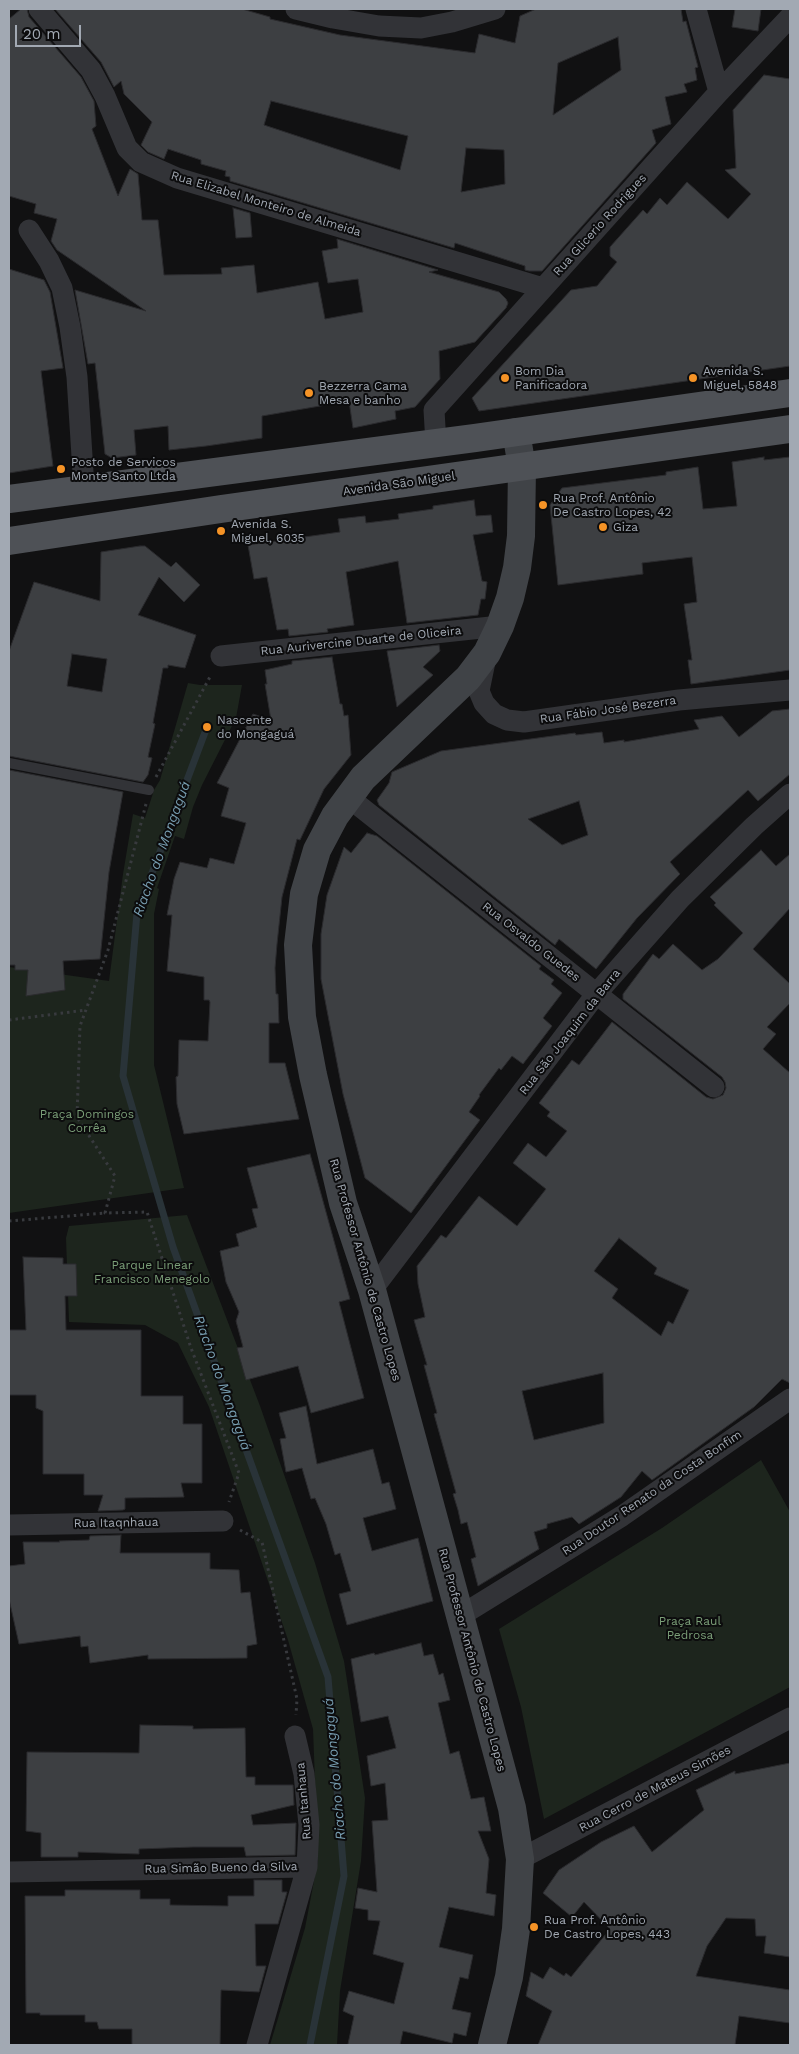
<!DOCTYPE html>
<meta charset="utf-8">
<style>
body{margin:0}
#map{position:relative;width:799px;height:2054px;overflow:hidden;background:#111112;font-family:"Work Sans",sans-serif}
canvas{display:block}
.frame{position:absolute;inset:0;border:10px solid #a2a9b3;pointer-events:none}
.scale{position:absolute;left:15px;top:25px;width:66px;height:22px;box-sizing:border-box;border:2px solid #a2a9b3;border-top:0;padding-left:6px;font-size:15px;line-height:18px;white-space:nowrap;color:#a2a9b3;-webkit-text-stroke:4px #0c0c0d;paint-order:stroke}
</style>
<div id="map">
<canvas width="799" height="2054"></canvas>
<div class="frame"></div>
<div class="scale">20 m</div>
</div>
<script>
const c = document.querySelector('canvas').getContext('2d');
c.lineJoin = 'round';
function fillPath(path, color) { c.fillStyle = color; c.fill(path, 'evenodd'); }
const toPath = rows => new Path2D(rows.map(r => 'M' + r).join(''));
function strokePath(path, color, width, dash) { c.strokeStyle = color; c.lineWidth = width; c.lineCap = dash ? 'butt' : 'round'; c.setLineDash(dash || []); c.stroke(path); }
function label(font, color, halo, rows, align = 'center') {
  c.font = font + ' "Work Sans",sans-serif'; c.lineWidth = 4; c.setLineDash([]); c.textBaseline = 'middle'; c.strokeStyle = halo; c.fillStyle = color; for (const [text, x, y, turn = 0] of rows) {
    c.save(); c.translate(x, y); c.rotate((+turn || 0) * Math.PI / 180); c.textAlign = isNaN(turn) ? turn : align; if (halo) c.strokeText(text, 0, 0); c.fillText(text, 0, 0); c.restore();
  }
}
fillPath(toPath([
 [188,683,200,685,242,685,236,718,202,785,193,807,184,839,175,836,157,888,159,889,154,914,154,1065,184,1188,9,1213,9,967,109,981,123,874,133,814,145,818,154,790,160,780],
 [187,1215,260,1406,315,1563,344,1661,365,1798,361,1861,340,1991,337,2045,270,2045,305,1928,318,1860,313,1729,288,1640,209,1407,178,1343,145,1325,69,1322,66,1238,69,1226],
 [761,1460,790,1512,790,1687,544,1819,521,1707,499,1629,662,1528]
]), '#1d251d');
strokePath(toPath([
 [207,727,137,913,123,1076,173,1247,328,1677,344,1876,310,2045]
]), '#293338', 7);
const building = toPath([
 [21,9,27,9,29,17,81,77,94,101,96,126,92,129,118,196,130,169,138,174,142,220,158,220,164,275,222,274,221,268,254,265,257,293,318,282,325,319,363,312,358,279,328,283,322,251,338,248,337,239,438,270,429,272,499,292,506,299,508,303,506,308,475,342,439,351,440,379,415,407,395,411,396,419,353,428,349,401,262,416,262,438,206,446,169,450,168,426,134,430,136,455,112,458,105,454,95,363,88,364,75,290,146,311,57,250,51,241,57,219,34,213,36,204,9,196,9,19,21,9],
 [55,9,242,9,270,17,270,19,340,35,475,53,479,34,515,43,520,16,536,9,681,9,683,22,686,21,698,67,695,68,697,80,684,84,687,92,665,97,671,124,652,130,656,143,542,271,529,271,525,270,525,266,455,243,454,248,230,181,230,177,225,176,226,171,201,164,201,160,168,149,164,159,148,152,141,145,152,122,124,94,121,81,114,87,101,62,55,9],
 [618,37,621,70,553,115,558,63,618,37],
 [271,101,408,136,400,170,264,125,271,101],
 [466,148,504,150,505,184,461,192,466,148],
 [735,9,761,9,758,31,732,27,735,9],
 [764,75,790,79,790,366,479,411,472,398,571,290,597,286,617,262,610,256,610,247,643,210,647,214,660,198,667,205,687,182,728,219,751,194,725,170,736,168,733,110,764,75],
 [233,208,250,213,252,237,236,238,233,208],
 [9,269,44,280,50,292,63,368,41,371,53,466,9,473,9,269],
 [764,457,764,460,790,457,790,670,691,684,688,660,692,660,684,604,697,602,692,557,642,563,643,574,558,585,550,505,562,488,666,475,666,472,698,467,703,509,737,506,732,462,764,457],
 [474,500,476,516,491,515,493,532,473,535,482,581,487,582,485,599,481,599,478,615,407,623,398,561,346,572,354,625,327,629,328,632,289,636,288,629,277,630,267,577,254,579,248,545,340,532,338,519,365,516,366,523,399,519,398,514,433,509,433,506,474,500],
 [140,546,145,546,171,567,176,562,200,585,184,602,159,577,138,615,196,635,185,668,168,665,168,668,163,668,153,723,155,724,148,757,152,758,148,775,143,782,9,756,9,651,34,582,100,601,101,552,140,546],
 [72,654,107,659,102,692,67,686,72,654],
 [439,645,440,651,423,667,433,675,397,707,387,651,439,645],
 [332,657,340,704,342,704,344,716,348,715,351,755,324,789,300,840,297,839,282,897,277,944,275,968,276,994,278,994,279,1023,269,1023,269,1063,285,1063,299,1119,184,1134,177,1104,176,1077,178,1076,179,1040,208,1041,210,1002,209,1000,204,1000,204,977,167,971,172,915,167,915,174,879,180,862,207,868,210,858,234,864,246,823,221,816,229,788,217,783,253,714,271,720,265,684,267,684,265,670,292,664,292,661,332,657],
 [790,709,790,774,758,801,748,790,670,862,680,874,637,918,596,969,559,939,555,945,379,805,377,800,389,783,392,772,441,751,575,733,576,735,602,732,604,743,624,740,624,742,699,729,694,720,722,716,739,737,772,711,790,709],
 [579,801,588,835,562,845,528,819,579,801],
 [9,770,123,792,109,872,100,959,63,961,65,990,26,996,28,970,15,970,15,965,9,965,9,770],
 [367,833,377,836,541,966,539,969,554,980,551,984,562,993,543,1018,552,1026,523,1064,512,1056,501,1070,499,1068,479,1095,480,1096,469,1112,480,1120,411,1213,365,1178,343,1094,321,979,321,934,327,895,333,878,344,847,351,853,367,833],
 [761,850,776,866,790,854,790,908,753,949,790,984,790,1003,767,1027,776,1034,763,1049,790,1073,790,1383,782,1379,754,1407,652,1480,642,1471,621,1497,579,1524,572,1517,547,1524,547,1528,534,1532,539,1549,478,1586,471,1559,476,1557,467,1522,461,1524,458,1510,453,1494,456,1493,434,1414,437,1413,424,1365,427,1365,414,1320,425,1317,418,1284,417,1266,441,1235,446,1238,479,1196,517,1226,546,1189,513,1163,528,1143,546,1157,567,1131,547,1116,550,1112,539,1103,572,1060,579,1065,612,1022,706,1097,713,1099,723,1095,726,1088,725,1082,722,1077,623,999,623,994,653,954,659,959,673,944,702,970,718,959,743,933,714,905,716,903,710,897,761,850],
 [619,1238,657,1268,654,1274,689,1290,673,1324,668,1321,661,1336,612,1298,618,1289,594,1271,619,1238],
 [603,1373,604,1423,534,1440,522,1391,603,1373],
 [310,1154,350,1299,339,1302,364,1398,311,1413,298,1366,246,1380,237,1348,243,1347,236,1321,239,1312,226,1282,220,1251,239,1246,236,1234,257,1227,252,1209,258,1208,247,1168,310,1154],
 [23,1257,63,1258,63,1264,76,1264,77,1296,65,1296,66,1330,141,1330,141,1396,183,1396,183,1424,202,1424,202,1483,181,1483,184,1497,125,1498,125,1509,123,1510,98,1511,103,1495,84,1495,84,1474,43,1474,43,1411,36,1408,36,1395,9,1395,9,1330,26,1330,23,1257],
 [306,1406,317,1464,373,1449,382,1484,389,1482,396,1509,363,1518,372,1551,418,1538,433,1601,347,1625,339,1594,351,1591,340,1553,335,1555,326,1524,315,1498,311,1499,302,1468,286,1472,280,1439,286,1438,279,1413,306,1406],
 [121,1535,120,1553,210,1553,210,1569,239,1570,241,1593,250,1592,257,1644,247,1646,247,1658,148,1659,148,1655,90,1663,88,1646,81,1647,80,1636,19,1644,9,1599,9,1566,25,1564,23,1542,60,1542,59,1541,89,1540,90,1536,121,1535],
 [421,1643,424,1656,433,1654,439,1675,443,1673,450,1700,438,1703,450,1754,459,1751,471,1799,484,1797,491,1831,478,1831,489,1859,486,1893,496,1895,494,1916,449,1907,439,1947,473,1955,468,1979,460,1977,452,2009,471,2013,466,2036,454,2033,452,2043,403,2031,400,2045,349,2045,348,2044,354,2016,343,2011,349,1991,394,2004,404,1963,373,1954,380,1921,368,1920,368,1910,355,1908,358,1888,377,1892,372,1821,388,1820,385,1783,371,1786,367,1756,396,1748,388,1716,361,1722,351,1659,374,1653,375,1655,421,1643],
 [140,1725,193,1726,193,1729,245,1728,246,1777,255,1777,255,1785,293,1785,294,1805,251,1815,253,1825,296,1823,295,1855,246,1856,244,1847,193,1847,139,1849,139,1854,78,1852,78,1857,41,1857,41,1833,26,1831,27,1752,139,1753,140,1725],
 [790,1763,790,1957,764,1953,766,1936,756,1936,755,1919,726,1918,707,1946,696,1976,790,1990,790,2023,739,2016,735,2045,538,2045,552,2011,526,1996,531,1972,543,1979,550,1967,564,1976,566,1973,571,1977,610,1929,584,1902,572,1917,543,1893,559,1870,601,1842,634,1826,652,1852,704,1810,696,1790,735,1771,735,1774,790,1763],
 [254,1880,282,1880,282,1892,287,1892,278,1924,255,1924,256,1966,266,1966,259,1992,221,1990,220,2045,132,2045,132,2029,99,2029,97,2022,85,2022,85,2015,40,2015,40,2013,26,2013,25,1896,65,1896,65,1890,140,1890,140,1899,170,1899,170,1905,228,1906,228,1896,254,1896,254,1880]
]);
fillPath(building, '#3d3f42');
strokePath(building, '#2b2b2e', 1);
strokePath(toPath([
 [156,777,211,675],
 [146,804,108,950,80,1026,77,1117,115,1176,105,1213,147,1212,191,1348,239,1473,229,1502],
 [9,1020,86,1010],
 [9,1221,105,1213],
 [240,1530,262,1542,297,1699,296,1715]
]), '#383a3e', 3, [2.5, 4]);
strokePath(toPath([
 [9,763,149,790]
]), '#323337', 10);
strokePath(toPath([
 [39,9,91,70,105,96,127,148,141,162,177,178,543,288],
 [296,9,333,18,379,26,421,28,452,22,495,9],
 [696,9,719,92],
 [29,230,49,261,62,288,70,327,77,377,84,488],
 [436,444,434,410,719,92,790,17],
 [221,656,500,626],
 [486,657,479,691,484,703,494,714,507,720,524,722,679,700,790,690],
 [348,797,714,1087],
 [372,1290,597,993,680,899,754,826,790,794],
 [9,1525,223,1521],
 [460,1616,622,1516,790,1399],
 [295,1736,304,1774,309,1825,307,1867],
 [520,1859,790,1718],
 [9,1872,307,1867,257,2045]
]), '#323337', 21);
strokePath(toPath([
 [492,2045,509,1977,516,1929,520,1859,512,1808,372,1290,343,1203,313,1075,302,1017,298,945,304,894,317,850,335,816,363,778,468,678,487,653,500,626,510,598,517,568,521,536,522,467,516,432]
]), '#404347', 28);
strokePath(toPath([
 [9,499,475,438,790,393],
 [9,541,221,509,790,429]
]), '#4e5156', 28);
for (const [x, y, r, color] of [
 [505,378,5,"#f59326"],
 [693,378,5,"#f59326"],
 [309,393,5,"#f59326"],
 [61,469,5,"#f59326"],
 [543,505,5,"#f59326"],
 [603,527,5,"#f59326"],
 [221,531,5,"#f59326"],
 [207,727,5,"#f59326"],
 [534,1927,5,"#f59326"]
]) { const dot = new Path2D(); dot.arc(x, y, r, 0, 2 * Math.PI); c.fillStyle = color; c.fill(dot); strokePath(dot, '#0c0c0d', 2); }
label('12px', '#a2a9b3', '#0c0c0d', [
 ["Rua Elizabel Monteiro de Almeida",266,204,17],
 ["Rua Glicerio Rodrigues",600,225,-48],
 ["Avenida São Miguel",399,484,-8],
 ["Rua Aurivercine Duarte de Oliceira",361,641,-6],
 ["Rua Fábio José Bezerra",608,710,-8],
 ["Rua Osvaldo Guedes",531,942,38],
 ["Rua São Joaquim da Barra",570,1032,-52],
 ["Rua Professor Antônio de Castro Lopes",365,1270,74],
 ["Rua Doutor Renato da Costa Bonfim",652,1493,-34],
 ["Rua Itaqnhaua",116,1523,-1],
 ["Rua Professor Antônio de Castro Lopes",472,1660,75],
 ["Rua Cerro de Mateus Simões",655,1789,-28],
 ["Rua Itanhaua",304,1801,-95],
 ["Rua Simão Bueno da Silva",221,1868,-1]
]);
label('12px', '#a2a9b3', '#0c0c0d', [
 ["Bom Dia",515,371],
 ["Panificadora",515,385],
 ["Avenida S.",703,371],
 ["Miguel, 5848",703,385],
 ["Bezzerra Cama",319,386],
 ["Mesa e banho",319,400],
 ["Posto de Servicos",71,462],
 ["Monte Santo Ltda",71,476],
 ["Rua Prof. Antônio",553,498],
 ["De Castro Lopes, 42",553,512],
 ["Avenida S.",231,524],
 ["Miguel, 6035",231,538],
 ["Giza",613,527],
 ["Nascente",217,720],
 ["do Mongaguá",217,734],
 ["Rua Prof. Antônio",544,1920],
 ["De Castro Lopes, 443",544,1934]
], 'left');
label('12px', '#7b9f78', '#0c0c0d', [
 ["Praça Domingos",87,1114],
 ["Corrêa",87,1128],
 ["Parque Linear",152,1265],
 ["Francisco Menegolo",152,1279],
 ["Praça Raul",690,1621],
 ["Pedrosa",690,1635]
]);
label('italic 14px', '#779db0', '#0c0c0d', [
 ["Riacho do Mongaguá",162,849,-70],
 ["Riacho do Mongaguá",222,1383,70],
 ["Riacho do Mongaguá",335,1769,-95]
]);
</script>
